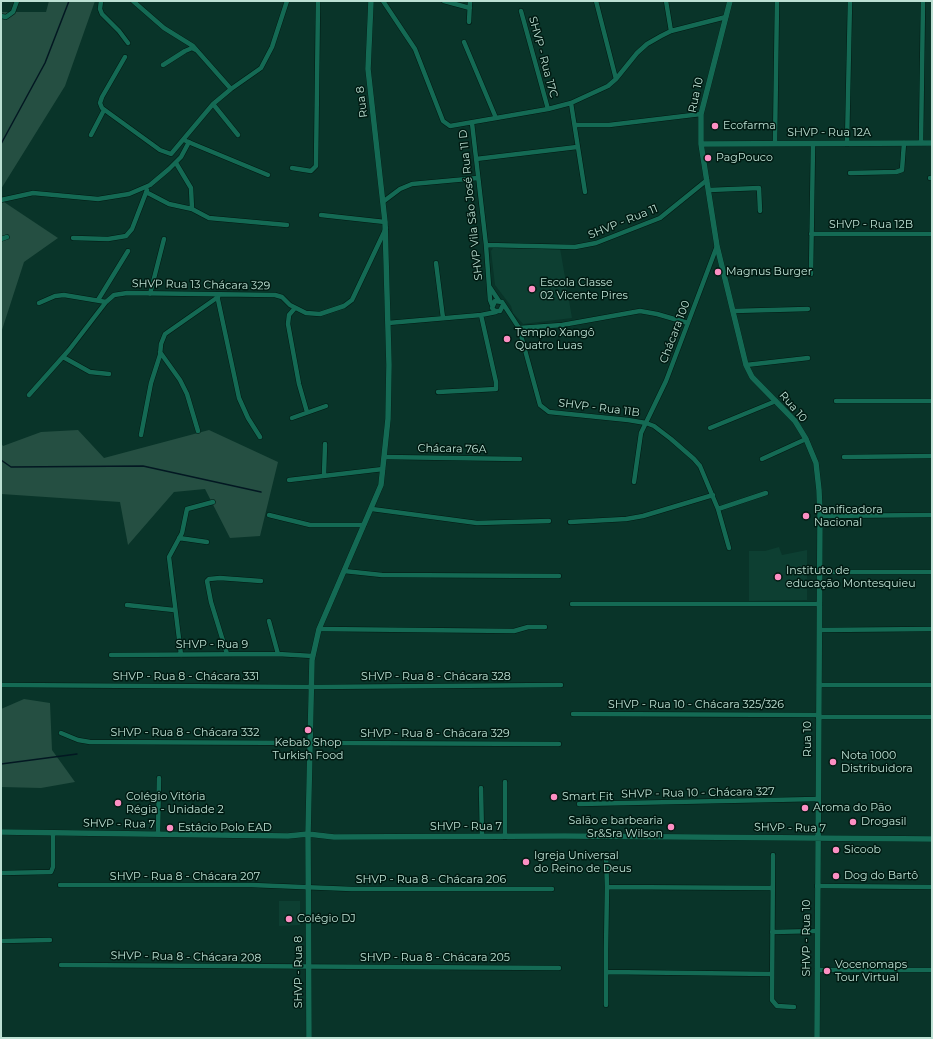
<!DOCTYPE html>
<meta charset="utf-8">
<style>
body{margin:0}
#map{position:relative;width:933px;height:1039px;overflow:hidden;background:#093429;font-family:Montserrat,sans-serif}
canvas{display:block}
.frame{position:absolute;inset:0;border:2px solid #bce0d3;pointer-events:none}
</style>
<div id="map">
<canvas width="933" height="1039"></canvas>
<div class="frame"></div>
</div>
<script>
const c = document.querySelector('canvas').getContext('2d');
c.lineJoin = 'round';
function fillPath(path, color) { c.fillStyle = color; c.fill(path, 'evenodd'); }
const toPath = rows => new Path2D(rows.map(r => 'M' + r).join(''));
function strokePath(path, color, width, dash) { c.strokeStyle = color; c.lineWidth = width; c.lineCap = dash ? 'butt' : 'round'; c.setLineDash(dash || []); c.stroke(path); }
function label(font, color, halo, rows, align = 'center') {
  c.font = font + ' Montserrat,sans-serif'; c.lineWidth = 3; c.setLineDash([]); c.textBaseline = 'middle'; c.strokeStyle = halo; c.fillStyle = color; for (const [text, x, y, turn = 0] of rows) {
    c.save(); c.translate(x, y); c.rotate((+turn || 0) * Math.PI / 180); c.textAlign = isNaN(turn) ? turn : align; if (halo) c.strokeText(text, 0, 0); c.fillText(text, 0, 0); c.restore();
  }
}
fillPath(toPath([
 [531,246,560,248,572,318,523,324,513,313,511,306,495,285,491,251,493,248],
 [779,547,782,555,807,550,807,600,749,601,749,551,765,551],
 [279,901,300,901,300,925,279,926]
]), '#0d3f32');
fillPath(toPath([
 [49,1,95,1,65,86,1,189,1,12,46,12],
 [1,200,58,238,24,262,1,333],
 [78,430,104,458,209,430,278,462,260,536,230,538,205,489,174,492,128,545,120,502,1,494,1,443,3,446,41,432],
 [24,699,50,703,52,750,75,782,41,788,1,787,1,709]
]), '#254f42');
strokePath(toPath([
 [1,144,45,63,69,1],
 [1,460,11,467,143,466,261,492],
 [1,764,77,754]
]), '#031822', 1.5);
const minor = toPath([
 [101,1,100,9,102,14,119,31,128,43],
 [133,1,164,28,193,46,231,89],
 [383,1,415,49,443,121,450,126,548,109,571,103,608,86,616,79,637,53,647,44,661,36,671,31,726,17],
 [444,1,470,8],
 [596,1,616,79],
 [666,1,671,31],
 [521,11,548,109],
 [1,16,6,17,13,12,17,1],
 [469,22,470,1],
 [464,42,496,118],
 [125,57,102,97,100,103,102,108,160,150,171,154,213,104,231,89,261,68,272,47,287,1],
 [163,65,185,51,192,48,196,50],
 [571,103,585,192],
 [213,104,238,135],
 [472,123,486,245,490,300,492,305],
 [575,125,609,125,701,114],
 [91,135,104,110],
 [186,141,268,175],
 [775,143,777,1],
 [921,143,923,1],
 [847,144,850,1],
 [476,159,577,147],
 [176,163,191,188,192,209],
 [292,168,311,171,316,166,318,1],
 [850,173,896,172,902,170,904,143],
 [930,178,932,178],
 [709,190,759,188,760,211],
 [146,192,169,204,192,209,209,218,287,225],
 [1,200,33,193,98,199,129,194,150,185,169,169,181,157,189,142],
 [384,201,400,189,412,184,478,178],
 [321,215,385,222],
 [811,234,931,234],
 [73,238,108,239,126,236,132,229,147,190],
 [1,239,7,237],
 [486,245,575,247,596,243,660,218,707,180],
 [436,263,443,318],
 [811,274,813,144],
 [489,286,499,301],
 [150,294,164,239],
 [217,295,239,398,248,418,260,437],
 [98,300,128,251],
 [39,303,55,296,64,295,106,302],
 [503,305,500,311,495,311,492,308,495,301,502,302,519,328,540,405,549,412,628,420,646,423,654,426,671,439,694,459,700,466,718,509,729,548],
 [295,308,289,315,288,324,299,384,307,412],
 [733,311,808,309],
 [388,323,481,315,496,312],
 [519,328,562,325,640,311,657,314,688,323],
 [160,352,180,380,187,394,198,431],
 [63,357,90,372,109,374],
 [746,365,808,358],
 [438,392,496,389,496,382,481,315],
 [29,395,69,350,106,302,114,295,127,293,275,295,282,297,290,305,306,313,320,314,344,306,352,300,386,228],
 [836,401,932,401],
 [292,418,326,406],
 [710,428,776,401],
 [141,435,151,383,160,355,161,344,165,334,218,297],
 [384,457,520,459],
 [844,457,932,456],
 [762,459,806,439],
 [324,475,325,444],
 [289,480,383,469],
 [634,482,641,433,666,381,717,246],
 [372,509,477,523,549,521],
 [718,509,766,493],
 [269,515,310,525,364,525],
 [820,516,932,515],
 [570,522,626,519,643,516,713,495],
 [179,538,207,542],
 [344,571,382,575,559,576],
 [820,572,932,572],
 [572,604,820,604],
 [127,605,174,610],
 [269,621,278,654],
 [319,629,514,631,528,627,545,627],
 [820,630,932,629],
 [227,654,211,602,207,581,209,579,220,578,261,581],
 [111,655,278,654,313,656],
 [181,655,169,557,182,533,187,509,213,502],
 [1,685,311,687,561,685],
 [819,685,932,685],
 [573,714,818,715],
 [818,717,932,717],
 [61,733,78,740,90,742,559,744],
 [505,782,505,837],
 [481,788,482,836],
 [579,804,818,799],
 [158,834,159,778],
 [606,854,607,887],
 [773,855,772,1000,777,1006,794,1007],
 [1,873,51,872,53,867,53,833],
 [60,885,252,885,352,889,552,889],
 [817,886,932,887],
 [772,932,817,931],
 [1,941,50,940],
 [61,965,559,968],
 [817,970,932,970],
 [772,974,606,972,606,950,607,887,772,888],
 [606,1005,606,972]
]);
const tertiary = toPath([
 [730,1,701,114,701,144,717,246,746,365,752,377,795,421,806,439,816,463,819,490,820,516,817,1038],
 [701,144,932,143],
 [1,832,288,836,308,834,334,837,565,836,932,839],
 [309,1038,308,834,312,660,319,629,381,485,388,419,389,365,385,222,368,69,371,1]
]);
strokePath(minor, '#021912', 5.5);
strokePath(tertiary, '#021912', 6);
strokePath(minor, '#146a54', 4.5);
strokePath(tertiary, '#146a54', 5.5);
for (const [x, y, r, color] of [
 [715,126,4,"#fc8fc3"],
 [708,158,4,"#fc8fc3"],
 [718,272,4,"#fc8fc3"],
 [532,289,4,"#fc8fc3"],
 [507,339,4,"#fc8fc3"],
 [806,516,4,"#fc8fc3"],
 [778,577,4,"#fc8fc3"],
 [308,730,4,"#fc8fc3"],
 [833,762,4,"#fc8fc3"],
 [554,797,4,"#fc8fc3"],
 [118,803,4,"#fc8fc3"],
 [805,808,4,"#fc8fc3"],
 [853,822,4,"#fc8fc3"],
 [671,827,4,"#fc8fc3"],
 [170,828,4,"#fc8fc3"],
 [836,850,4,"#fc8fc3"],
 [526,862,4,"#fc8fc3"],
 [836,876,4,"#fc8fc3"],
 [289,919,4,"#fc8fc3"],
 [827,971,4,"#fc8fc3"]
]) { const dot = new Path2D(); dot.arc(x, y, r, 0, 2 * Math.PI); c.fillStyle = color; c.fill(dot); strokePath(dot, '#001a12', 1.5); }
label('11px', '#bce0d3', '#001a12', [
 ["SHVP - Rua 17C",543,57,75],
 ["Rua 10",696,95,-78],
 ["Rua 8",362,102,-97],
 ["SHVP - Rua 12A",829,133],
 ["SHVP Vila São José Rua 11 D",471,205,-96],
 ["SHVP - Rua 11",623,222,-22],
 ["SHVP - Rua 12B",871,225],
 ["SHVP Rua 13 Chácara 329",201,285,1],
 ["Chácara 100",675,332,-69],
 ["Rua 10",793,407,49],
 ["SHVP - Rua 11B",599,408,7],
 ["Chácara 76A",452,449,1],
 ["SHVP - Rua 9",212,645],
 ["SHVP - Rua 8 - Chácara 331",186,677],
 ["SHVP - Rua 8 - Chácara 328",436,677],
 ["SHVP - Rua 10 - Chácara 325/326",696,705],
 ["SHVP - Rua 8 - Chácara 332",185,733],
 ["SHVP - Rua 8 - Chácara 329",435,734],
 ["Rua 10",808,739,-90],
 ["SHVP - Rua 10 - Chácara 327",698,793,-1],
 ["SHVP - Rua 7",119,824,1],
 ["SHVP - Rua 7",466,827],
 ["SHVP - Rua 7",790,828,1],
 ["SHVP - Rua 8 - Chácara 207",185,877],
 ["SHVP - Rua 8 - Chácara 206",431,880],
 ["SHVP - Rua 10",807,938,-90],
 ["SHVP - Rua 8 - Chácara 208",186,957,1],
 ["SHVP - Rua 8 - Chácara 205",435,958],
 ["SHVP - Rua 8",299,972,-90]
]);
label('11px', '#bce0d3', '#001a12', [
 ["Ecofarma",723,126],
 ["PagPouco",716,158],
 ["Magnus Burger",726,272],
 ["Escola Classe",540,283],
 ["02 Vicente Pires",540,296],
 ["Templo Xangô",515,333],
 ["Quatro Luas",515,346],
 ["Panificadora",814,510],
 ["Nacional",814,523],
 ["Instituto de",786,571],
 ["educação Montesquieu",786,584],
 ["Kebab Shop",308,743,"center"],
 ["Turkish Food",308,756,"center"],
 ["Nota 1000",841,756],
 ["Distribuidora",841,769],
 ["Colégio Vitória",126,797],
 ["Régia - Unidade 2",126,810],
 ["Smart Fit",562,797],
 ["Aroma do Pão",813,808],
 ["Salão e barbearia",663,821,"right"],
 ["Sr&Sra Wilson",663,834,"right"],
 ["Drogasil",861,822],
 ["Estácio Polo EAD",178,828],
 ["Sicoob",844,850],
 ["Igreja Universal",534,856],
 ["do Reino de Deus",534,869],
 ["Dog do Bartô",844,876],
 ["Colégio DJ",297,919],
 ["Vocenomaps",835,965],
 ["Tour Virtual",835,978]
], 'left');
</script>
